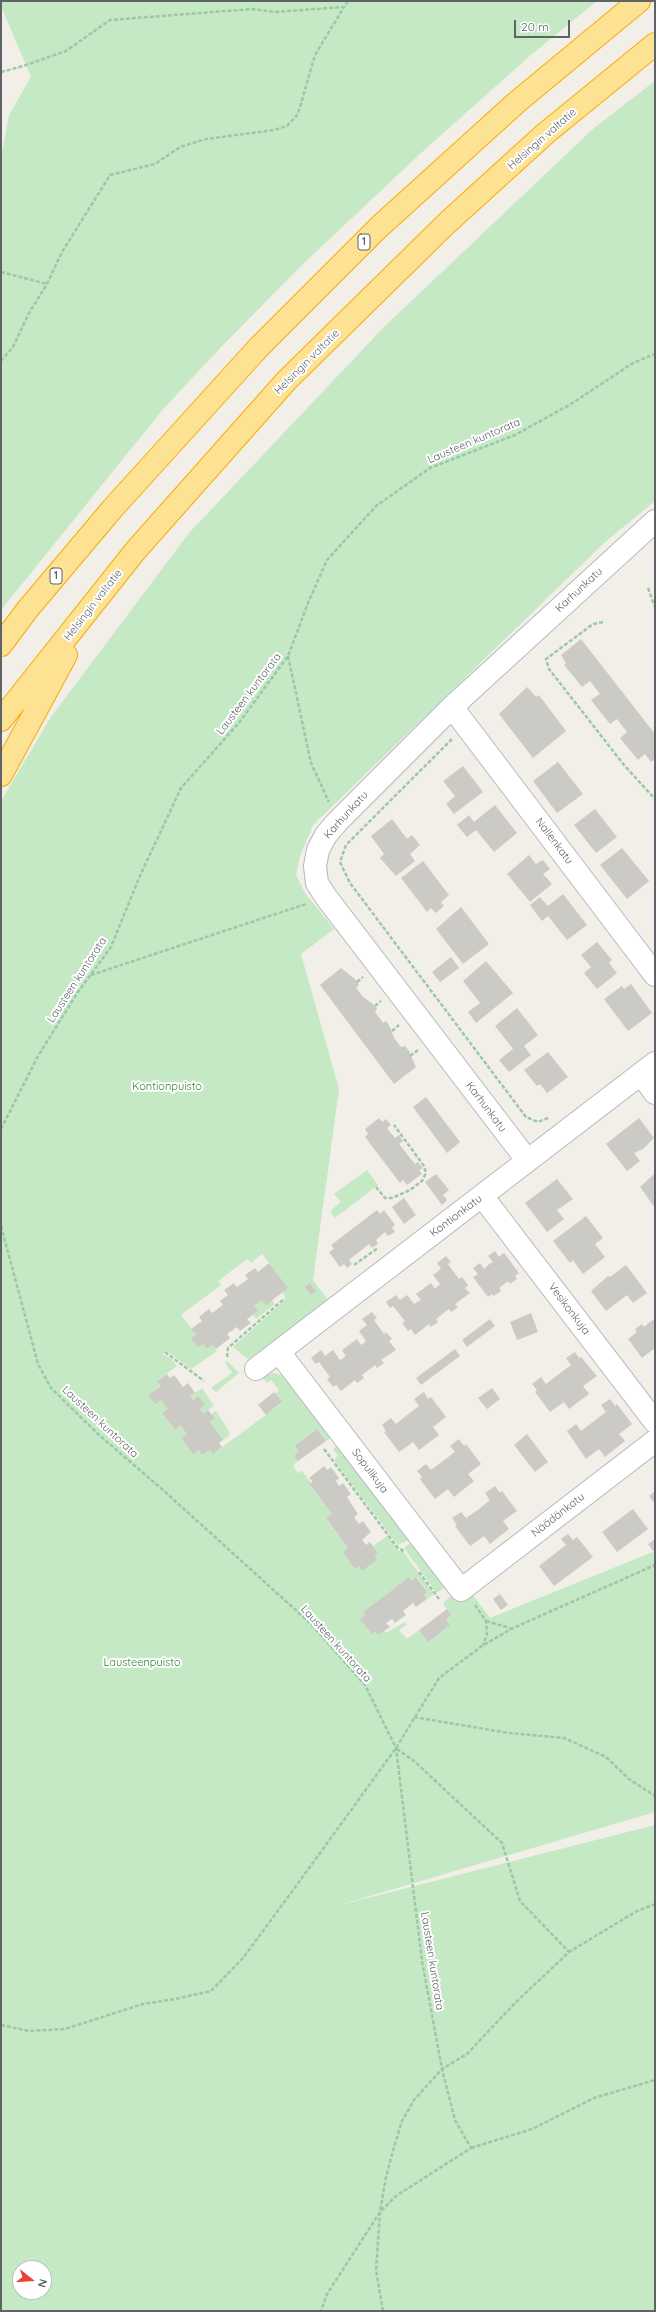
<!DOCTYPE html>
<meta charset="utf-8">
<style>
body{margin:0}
#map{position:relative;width:656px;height:2312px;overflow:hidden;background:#f1efe8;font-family:Quicksand,sans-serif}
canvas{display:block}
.frame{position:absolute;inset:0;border:2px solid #5f6368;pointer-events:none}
.north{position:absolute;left:12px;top:2260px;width:40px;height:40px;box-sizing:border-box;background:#fff;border:1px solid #bfc1c3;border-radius:50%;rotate:107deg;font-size:11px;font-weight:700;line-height:16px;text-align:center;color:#5f6368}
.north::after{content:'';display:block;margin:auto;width:14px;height:18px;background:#ea4335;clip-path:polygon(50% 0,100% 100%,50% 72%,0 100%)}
.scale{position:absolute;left:514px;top:20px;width:56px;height:18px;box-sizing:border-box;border:2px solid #5f6368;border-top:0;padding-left:5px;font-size:12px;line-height:14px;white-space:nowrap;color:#5f6368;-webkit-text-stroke:3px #fff;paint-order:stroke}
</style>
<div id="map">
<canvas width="656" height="2312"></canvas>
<div class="frame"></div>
<div class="north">N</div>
<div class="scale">20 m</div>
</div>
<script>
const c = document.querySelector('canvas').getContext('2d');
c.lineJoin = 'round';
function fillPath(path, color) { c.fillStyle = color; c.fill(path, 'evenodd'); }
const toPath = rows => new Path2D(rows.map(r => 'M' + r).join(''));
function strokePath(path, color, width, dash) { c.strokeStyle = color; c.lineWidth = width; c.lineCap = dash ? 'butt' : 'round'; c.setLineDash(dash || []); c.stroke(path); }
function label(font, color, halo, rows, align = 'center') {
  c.font = font + ' Quicksand,sans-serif'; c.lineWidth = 4; c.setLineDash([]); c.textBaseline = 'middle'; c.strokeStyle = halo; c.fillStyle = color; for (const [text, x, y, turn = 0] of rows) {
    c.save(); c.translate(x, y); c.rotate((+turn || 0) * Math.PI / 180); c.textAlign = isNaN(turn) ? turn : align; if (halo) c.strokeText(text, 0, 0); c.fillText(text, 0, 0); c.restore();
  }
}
fillPath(toPath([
 [1,1,597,1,532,54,421,153,304,263,226,342,164,408,1,610,1,159,9,115,31,77,1,6],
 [655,81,655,501,604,543,313,825,300,856,296,875,305,893,334,929,301,954,339,1089,313,1280,328,1300,249,1359,246,1358,233,1347,283,1302,285,1297,282,1292,288,1288,262,1254,251,1263,247,1259,218,1281,221,1285,181,1315,196,1334,191,1338,198,1347,203,1344,207,1349,212,1345,217,1351,191,1369,166,1350,163,1354,170,1358,177,1366,157,1381,161,1386,148,1395,161,1400,168,1409,162,1413,174,1429,180,1425,187,1434,181,1438,193,1454,199,1450,203,1455,210,1450,213,1454,282,1403,275,1394,279,1390,271,1380,267,1383,262,1377,273,1373,284,1376,332,1437,326,1441,317,1429,295,1457,298,1461,293,1466,298,1473,302,1471,311,1483,309,1485,332,1514,326,1519,348,1548,343,1552,355,1568,359,1566,362,1571,377,1560,375,1556,378,1553,373,1546,387,1536,399,1551,403,1551,433,1593,433,1595,427,1599,424,1595,427,1592,417,1577,412,1581,409,1577,363,1612,365,1616,361,1620,372,1634,375,1632,378,1635,384,1631,386,1633,405,1622,406,1625,399,1630,407,1639,419,1630,428,1642,450,1625,446,1620,451,1615,443,1603,454,1593,473,1595,490,1618,655,1551,655,1812,336,1906,655,1825,655,2311,1,2311,1,801,51,717,189,533,385,326,594,128],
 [20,2268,44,2268,44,2292,20,2292],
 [367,1170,378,1185,335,1218,330,1211,341,1202,334,1194],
 [262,1300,272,1300,275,1304,256,1319,253,1315,258,1311,254,1306],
 [227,1361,239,1373,216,1392,211,1388,232,1373,225,1363],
 [202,1388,214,1406,203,1413,200,1409,198,1396,193,1400,190,1396],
 [216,1411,229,1431,229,1436,223,1440,210,1422,215,1419,211,1414],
 [341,1443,413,1538,398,1545,334,1460,338,1456,333,1449],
 [414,1540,448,1585,438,1592,436,1592,404,1548]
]), '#c5e8c5');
fillPath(toPath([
 [581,639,655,734,655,759,651,762,645,754,638,760,620,738,627,732,617,719,610,724,591,700,600,694,590,681,582,687,564,665,566,663,561,655],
 [527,687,536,697,539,695,566,731,533,758,499,714],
 [558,762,583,794,557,813,533,781],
 [463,766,483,792,454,814,446,804,455,796,443,781],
 [495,805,517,833,494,852,476,830,467,837,457,825,469,815,474,822],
 [595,809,617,837,596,853,574,825],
 [392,819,407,839,412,835,420,845,410,854,415,861,396,876,380,858,384,854,371,836],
 [622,848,649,881,627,899,600,865],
 [529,855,536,864,543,860,550,869,543,874,552,884,530,902,507,874],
 [423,861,449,895,441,902,444,906,436,913,431,908,427,912,401,878],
 [563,894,587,925,567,940,548,916,542,921,530,905,540,897,548,906],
 [461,907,489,944,463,964,436,929],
 [597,942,612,960,609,963,617,973,597,989,584,973,591,967,581,955],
 [451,957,459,968,440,982,432,972],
 [486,961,513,993,476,1023,468,1012,480,1003,463,981],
 [341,968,355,979,359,985,356,988,363,997,373,1004,377,1009,375,1012,383,1023,386,1021,390,1027,394,1038,401,1047,405,1046,409,1051,416,1067,394,1084,320,985],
 [631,984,652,1013,628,1031,604,999,622,986,624,989],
 [517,1008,538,1035,524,1046,531,1055,509,1072,499,1060,513,1049,495,1026],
 [548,1052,568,1077,547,1093,540,1084,537,1086,524,1070],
 [426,1097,460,1142,447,1153,413,1107],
 [379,1118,382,1122,386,1119,391,1125,387,1128,395,1138,399,1135,403,1141,399,1144,415,1164,418,1162,423,1168,419,1170,422,1174,407,1185,403,1180,400,1183,365,1137,368,1134,365,1129],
 [639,1118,654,1138,643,1149,634,1153,640,1161,627,1171,606,1144],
 [436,1174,449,1190,443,1195,447,1200,442,1205,425,1182],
 [653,1175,655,1175,655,1208,640,1187],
 [557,1179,573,1199,557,1210,564,1219,547,1232,525,1203],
 [404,1198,416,1215,404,1224,392,1207],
 [377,1210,380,1214,384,1210,395,1225,392,1228,395,1232,388,1236,385,1232,376,1240,378,1244,372,1248,369,1244,349,1260,352,1264,347,1268,344,1264,340,1267,329,1252,334,1249,331,1245],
 [586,1216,603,1238,595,1244,605,1257,583,1274,573,1260,570,1263,553,1241],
 [495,1251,499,1257,504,1253,519,1273,515,1276,517,1279,510,1284,508,1281,499,1288,501,1291,494,1296,492,1294,488,1297,473,1277,478,1274,473,1268,480,1263,484,1269,488,1265,493,1262,488,1256],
 [446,1256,451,1262,448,1264,459,1279,462,1277,468,1285,465,1288,470,1293,455,1304,458,1307,451,1312,449,1309,436,1319,438,1322,431,1327,429,1324,415,1335,411,1329,408,1331,402,1323,405,1321,393,1306,390,1308,386,1302,396,1295,400,1300,407,1295,414,1304,421,1300,416,1294,423,1289,431,1283,435,1289,440,1284,433,1275,441,1269,437,1263],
 [269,1263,288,1288,266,1305,262,1300,254,1306,258,1311,247,1319,251,1323,240,1331,237,1327,227,1334,230,1338,216,1349,212,1345,207,1349,203,1344,198,1347,191,1338,196,1334,191,1329,202,1321,199,1317,209,1309,212,1313,223,1305,220,1301,228,1295,224,1290,234,1283,237,1287,248,1279,245,1275,255,1268,258,1272],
 [626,1265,647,1293,633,1303,627,1295,606,1311,591,1291,608,1276,610,1277],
 [310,1283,316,1291,311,1295,305,1287],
 [372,1312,377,1318,374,1320,384,1334,386,1332,392,1339,389,1341,396,1350,381,1360,384,1363,377,1368,375,1365,362,1375,364,1378,357,1383,355,1380,341,1391,336,1385,333,1387,327,1379,330,1377,319,1362,316,1364,311,1358,321,1350,325,1356,333,1350,340,1360,346,1356,342,1350,357,1339,361,1345,366,1341,359,1331,367,1325,362,1319],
 [531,1313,538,1332,517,1340,510,1322],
 [655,1318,655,1348,642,1358,628,1339,637,1332,635,1329,642,1324,644,1327],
 [490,1319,495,1326,467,1347,462,1340],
 [455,1349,460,1356,421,1385,416,1378],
 [575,1352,579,1358,581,1357,597,1376,583,1386,589,1394,569,1409,564,1402,550,1412,535,1392,537,1390,532,1384,541,1377,546,1384,559,1374,571,1365,566,1358],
 [167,1374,170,1378,174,1375,183,1387,188,1383,195,1393,190,1396,193,1400,198,1396,205,1405,200,1409,203,1413,208,1410,215,1419,210,1422,223,1440,219,1443,222,1447,213,1454,210,1450,202,1455,199,1450,193,1454,181,1438,187,1434,180,1425,175,1430,162,1413,168,1409,161,1400,155,1404,148,1395,161,1386,157,1381],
 [492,1388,500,1399,487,1409,478,1398],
 [274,1392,282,1402,266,1415,258,1405],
 [424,1392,428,1399,431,1397,446,1417,433,1427,439,1435,419,1450,413,1442,399,1452,384,1432,386,1431,382,1425,391,1418,396,1424,407,1415,419,1406,414,1399],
 [610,1399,615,1406,617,1404,632,1424,619,1434,625,1441,605,1457,599,1449,586,1459,567,1431,576,1424,581,1431,606,1412,601,1405],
 [317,1429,326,1441,298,1461,294,1456,299,1451,295,1446],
 [527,1434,548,1462,535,1472,514,1445],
 [459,1439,464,1446,466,1444,481,1464,468,1474,474,1481,454,1497,448,1489,435,1499,420,1479,422,1477,417,1471,426,1464,431,1470,455,1452,450,1446],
 [324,1466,327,1470,331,1467,339,1478,336,1481,339,1486,343,1483,351,1494,347,1497,358,1514,354,1517,359,1524,363,1521,371,1532,362,1540,366,1545,370,1542,378,1553,375,1556,377,1560,362,1571,359,1566,355,1569,343,1552,348,1548,326,1518,332,1514,309,1484,313,1482,309,1478],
 [495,1486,500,1493,502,1491,517,1511,503,1521,509,1529,500,1536,490,1544,484,1536,470,1546,455,1526,457,1525,452,1518,461,1512,466,1518,479,1509,490,1500,485,1493],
 [655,1491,655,1504,649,1496],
 [633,1509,648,1529,617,1552,602,1532],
 [568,1534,573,1540,577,1537,593,1557,554,1586,539,1566,566,1545,561,1539],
 [655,1539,655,1550,653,1551,648,1544],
 [409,1577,412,1581,416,1577,427,1592,424,1595,427,1599,416,1607,413,1603,403,1611,406,1615,395,1623,392,1619,386,1623,390,1627,378,1635,375,1632,372,1634,360,1619,365,1616,363,1612],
 [500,1594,508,1605,501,1610,493,1599],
 [447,1609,451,1615,446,1620,450,1625,428,1642,419,1630]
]), '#cccac5');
const street = toPath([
 [452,707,655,975],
 [641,1074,655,1093],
 [527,1160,326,897,317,883,315,866,318,850,326,835,338,821,452,707,655,521],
 [482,1196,655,1422],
 [279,1352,461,1590,655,1441],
 [256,1369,655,1063]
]);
const highway = toPath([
 [1,645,27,610,113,508,258,348,379,227,517,102,639,1],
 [1,720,136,550,287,380,448,222,546,133,655,44],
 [1,775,66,655]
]);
strokePath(street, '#b5b8bc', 24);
strokePath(highway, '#f9ab00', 24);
strokePath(toPath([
 [1,72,23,66,66,51,110,20,252,9,274,12,344,7,348,1],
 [1,272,47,284],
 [1,361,13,347,29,313,47,284,62,252,110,175,155,164,180,147,206,139,274,130,287,126,298,114,315,55,344,7],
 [648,588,655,607],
 [603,622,593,624,546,659,549,669,624,765,655,799],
 [288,656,311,763,329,802],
 [452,739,346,845,340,862,350,883,526,1117,538,1122,548,1118],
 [91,975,306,904],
 [357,982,363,977],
 [375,1006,381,1001],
 [392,1031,399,1025],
 [410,1056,418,1050],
 [1,1129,38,1056,78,992,111,947,139,878,181,788,238,724,288,656,308,603,327,560,376,506,430,468,515,435,571,404,633,363,655,354],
 [376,1187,385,1198,392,1198,410,1190,422,1181,426,1173,424,1166,394,1125],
 [1,1226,38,1364,51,1388,99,1435,163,1490,310,1623,365,1685,396,1748,422,1961,442,2069,455,2120,471,2148,396,2196,380,2212,327,2294,321,2311],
 [354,1265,378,1248],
 [165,1352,204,1381],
 [227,1357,228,1348,284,1299],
 [324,1449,397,1547,405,1552],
 [419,1572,439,1599],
 [475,1605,486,1621,487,1634,483,1645],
 [486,1621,510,1628],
 [414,1717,509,1733,564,1738,606,1757,629,1779,655,1796],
 [397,1749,414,1761,502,1843,520,1901,569,1952],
 [1,2025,29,2031,65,2029,143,2004,175,1999,211,1991,243,1958,299,1882,396,1748,439,1678,482,1646,511,1629,655,1565],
 [471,2148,532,2129,594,2098,655,2080],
 [383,2311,376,2270,380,2212,386,2177,394,2147,402,2121,414,2100,442,2069,467,2054,515,2003,569,1952,637,1911,655,1904]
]), '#9cc7a9', 2.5, [4, 2]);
strokePath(street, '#fff', 22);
strokePath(highway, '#fde293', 22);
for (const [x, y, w] of [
 [364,242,12],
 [56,576,12]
]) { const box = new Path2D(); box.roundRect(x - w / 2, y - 8, w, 16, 3); c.fillStyle = '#fff'; c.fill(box); strokePath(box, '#5f6368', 1); }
label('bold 10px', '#5f6368', null, [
 ["1",364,242],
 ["1",56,576]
]);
label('11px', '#5f6368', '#fff', [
 ["Helsingin valtatie",542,139,-41],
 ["Helsingin valtatie",307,362,-45],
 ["Lausteen kuntorata",474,441,-23],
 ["Karhunkatu",579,590,-43],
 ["Helsingin valtatie",93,605,-52],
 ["Lausteen kuntorata",249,694,-53],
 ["Karhunkatu",346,815,-48],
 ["Nallenkatu",554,841,53],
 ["Lausteen kuntorata",77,980,-57],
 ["Karhunkatu",486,1107,53],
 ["Kontionkatu",456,1216,-37],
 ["Vesikonkuja",569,1309,53],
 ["Lausteen kuntorata",100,1422,43],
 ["Sopulikuja",370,1471,53],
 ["Näädänkatu",558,1515,-38],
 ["Lausteen kuntorata",336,1644,48],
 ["Lausteen kuntorata",432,1961,81]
]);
label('11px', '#348238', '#fff', [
 ["Kontionpuisto",167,1087],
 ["Lausteenpuisto",142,1663]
]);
</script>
